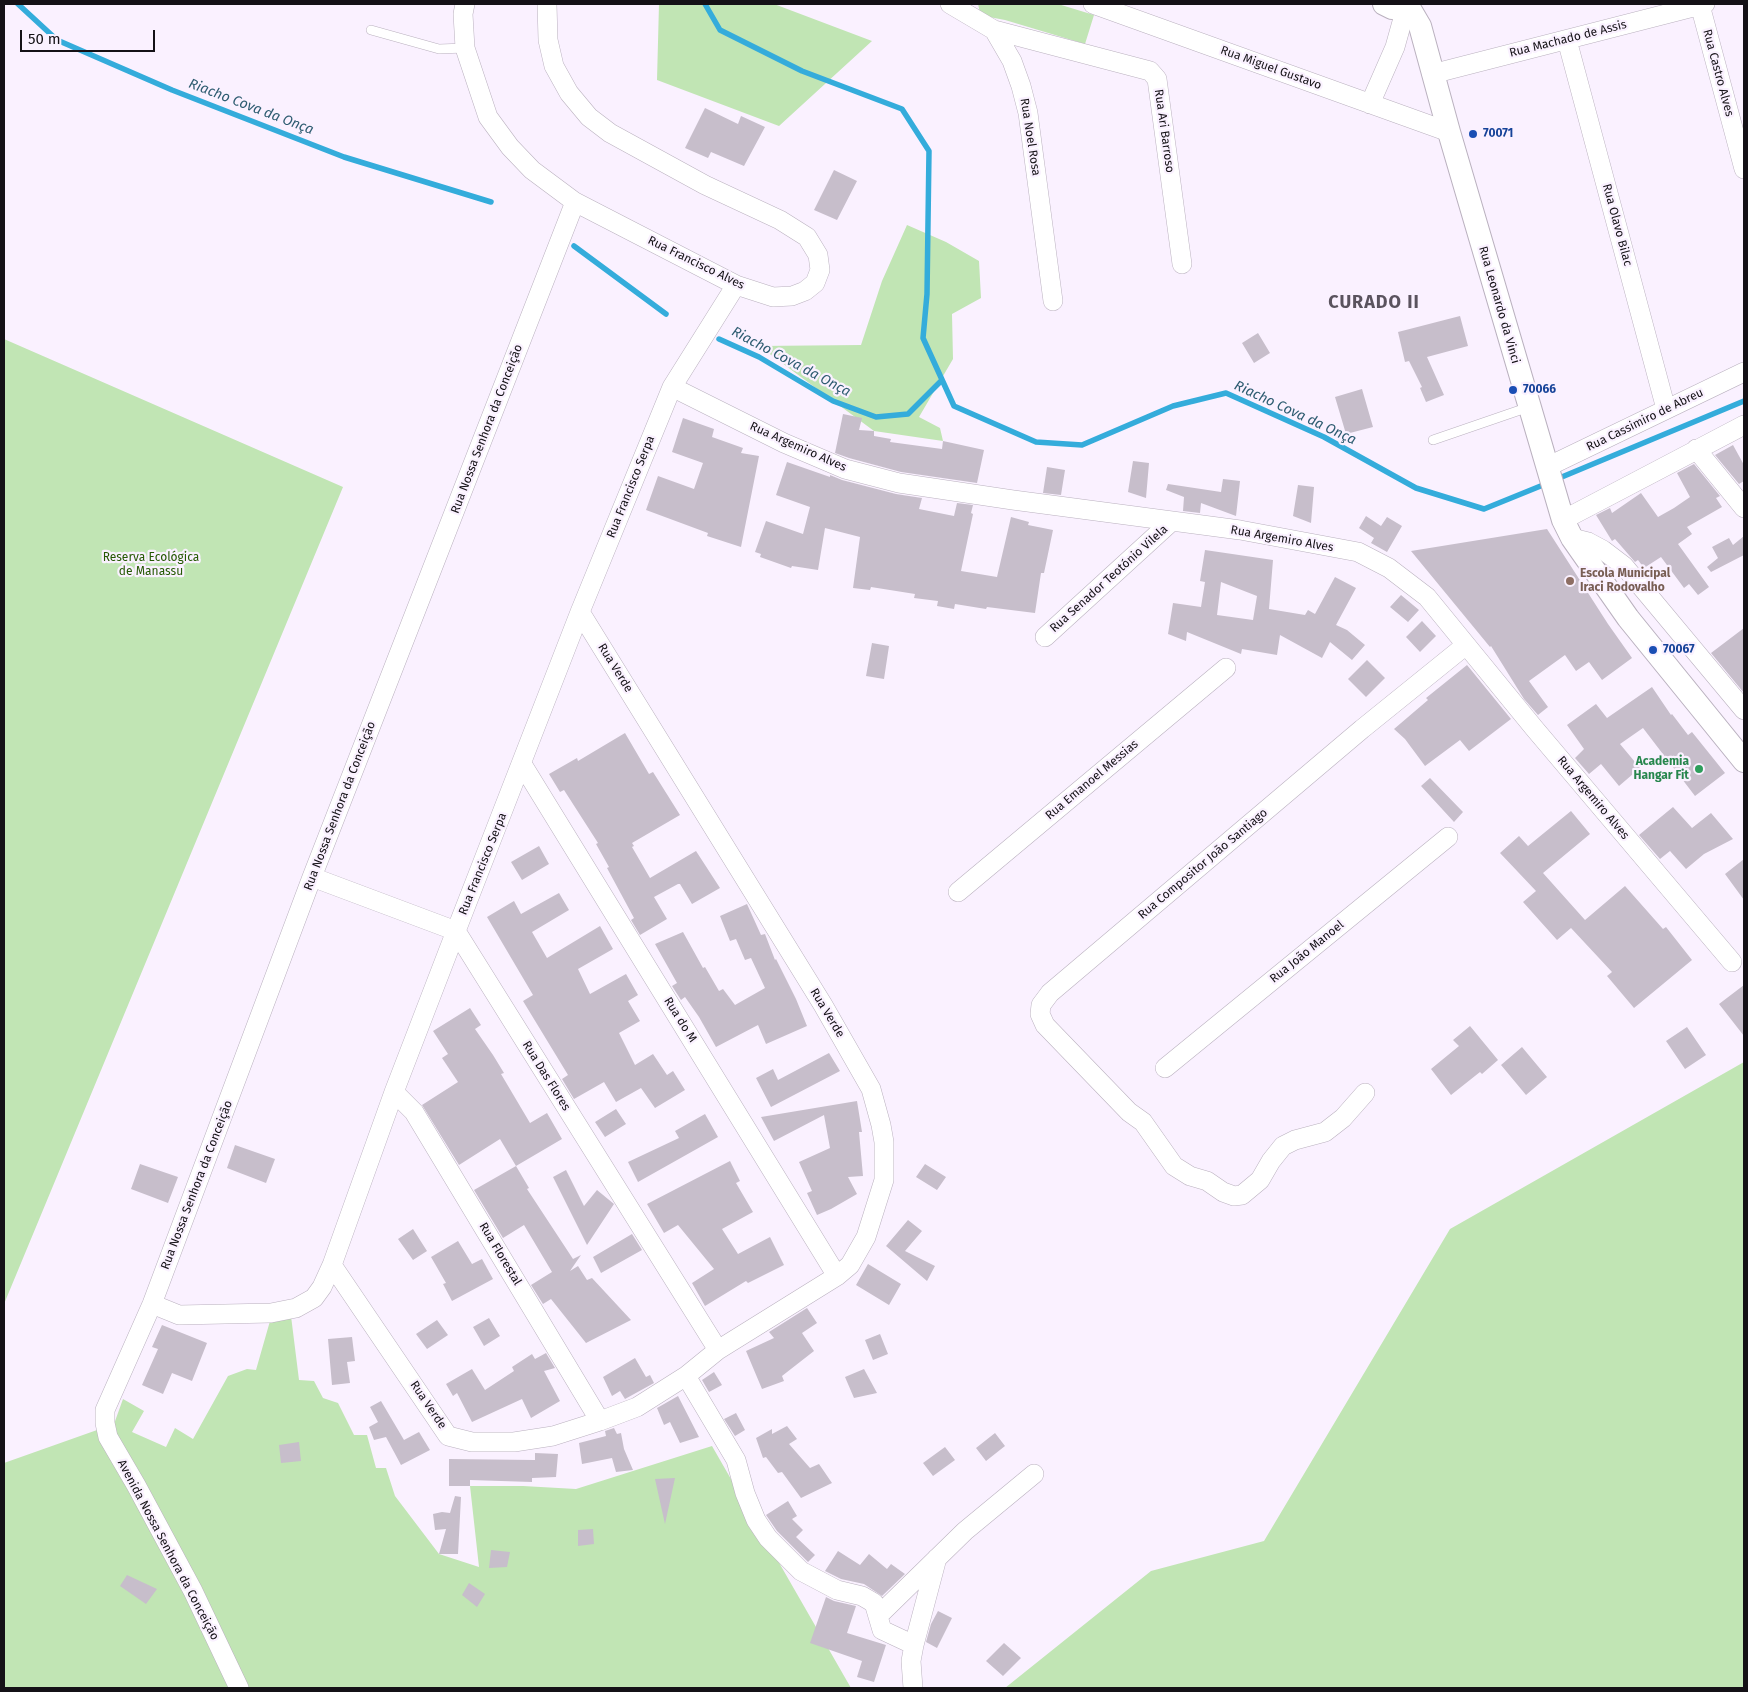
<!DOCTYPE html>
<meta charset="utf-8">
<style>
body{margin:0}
#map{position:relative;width:1748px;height:1692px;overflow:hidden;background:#faf1ff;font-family:"Fira Sans",sans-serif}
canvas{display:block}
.frame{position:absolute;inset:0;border:5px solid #141116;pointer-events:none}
.scale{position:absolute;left:20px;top:30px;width:135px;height:22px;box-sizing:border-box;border:2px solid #141116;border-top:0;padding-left:6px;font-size:15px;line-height:18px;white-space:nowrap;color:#141116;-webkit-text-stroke:4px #faf1ff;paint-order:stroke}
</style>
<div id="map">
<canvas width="1748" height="1692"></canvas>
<div class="frame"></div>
<div class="scale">50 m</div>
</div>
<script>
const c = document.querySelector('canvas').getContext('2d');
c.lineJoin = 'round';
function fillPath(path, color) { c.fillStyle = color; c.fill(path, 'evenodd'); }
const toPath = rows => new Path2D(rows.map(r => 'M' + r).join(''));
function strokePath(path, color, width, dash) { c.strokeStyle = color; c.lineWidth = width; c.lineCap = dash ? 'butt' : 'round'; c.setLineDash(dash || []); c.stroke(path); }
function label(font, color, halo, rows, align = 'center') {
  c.font = font + ' "Fira Sans",sans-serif'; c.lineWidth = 4.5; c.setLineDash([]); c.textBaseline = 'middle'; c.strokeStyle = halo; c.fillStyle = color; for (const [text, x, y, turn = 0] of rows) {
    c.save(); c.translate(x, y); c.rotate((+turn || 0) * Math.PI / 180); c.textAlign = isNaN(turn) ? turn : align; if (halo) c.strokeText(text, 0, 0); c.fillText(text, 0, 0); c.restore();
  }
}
fillPath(toPath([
 [659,4,774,4,872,41,779,126,657,80],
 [978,4,1058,4,1094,15,1085,44,1005,20,984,16,980,13],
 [907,225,946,242,979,261,981,298,952,314,953,359,919,417,940,428,943,441,874,431,759,346,861,345,882,281],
 [4,339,343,487,4,1304],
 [1744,1062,1744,1688,1005,1688,1151,1571,1264,1541,1450,1229],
 [291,1316,299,1380,314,1381,323,1398,338,1403,354,1435,367,1435,376,1468,386,1468,395,1496,439,1554,479,1567,470,1486,523,1486,576,1489,712,1446,851,1688,4,1688,4,1463,114,1424,123,1399,144,1411,132,1432,166,1447,175,1428,193,1439,228,1376,247,1369,256,1370,270,1321]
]), '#c1e5b4');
strokePath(toPath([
 [18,4,57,40,172,90,344,157,491,202],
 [705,4,720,30,802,71,902,109,929,151,927,294,923,338,954,406,1036,442,1082,445,1173,406,1226,393,1324,437,1416,488,1484,509,1548,483],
 [574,246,666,314],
 [719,339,759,357,833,401,876,417,908,414,942,380],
 [1557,479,1744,401]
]), '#34acdb', 5.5);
fillPath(toPath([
 [705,108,738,124,741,116,765,127,744,166,711,152,708,158,685,148],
 [834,170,857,181,837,220,814,210],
 [1460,316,1468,346,1427,357,1444,395,1426,402,1420,388,1422,387,1409,361,1405,362,1398,332],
 [1258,333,1270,353,1254,363,1242,343],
 [1362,389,1373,427,1346,434,1335,397],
 [843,414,862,418,859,430,874,431,874,436,891,439,890,442,942,449,943,441,984,450,977,483,901,472,849,458,835,453],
 [683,418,714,429,712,437,743,448,741,453,759,456,741,547,707,536,708,533,646,510,658,476,694,489,703,463,672,452],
 [1733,445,1744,465,1744,481,1739,484,1715,455],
 [1133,461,1149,463,1146,498,1128,492],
 [787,462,830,477,830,475,842,480,896,494,922,498,919,509,954,516,957,503,973,505,971,513,973,514,961,571,997,577,1011,517,1029,522,1028,525,1053,530,1044,573,1041,573,1035,613,987,607,986,609,955,604,954,609,937,606,938,601,914,598,915,594,871,587,870,590,853,588,860,537,825,528,818,570,792,566,791,568,760,557,761,554,755,552,766,521,803,534,810,507,776,495],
 [1694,464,1720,496,1716,498,1722,507,1687,527,1692,534,1678,544,1709,587,1698,595,1689,584,1684,588,1661,557,1644,568,1638,560,1635,562,1615,539,1612,541,1596,515,1610,508,1612,513,1641,493,1658,517,1674,508,1690,497,1677,473],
 [1047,467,1065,470,1061,495,1043,493],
 [1223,479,1240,481,1236,516,1201,503,1200,513,1183,511,1184,497,1166,490,1168,484,1221,492],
 [1298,485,1314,487,1311,523,1293,516],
 [1366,516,1381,526,1387,517,1402,526,1387,552,1371,543,1374,538,1359,528],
 [1547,529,1608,624,1632,658,1602,680,1589,662,1576,671,1565,655,1529,681,1548,707,1538,715,1524,699,1491,646,1490,647,1411,551],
 [1744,536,1744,555,1711,572,1707,567,1718,558,1712,547,1729,538,1733,545],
 [1205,550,1273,560,1269,609,1305,615,1308,610,1315,614,1335,577,1356,588,1336,625,1347,630,1365,645,1352,660,1330,642,1322,658,1280,635,1277,655,1242,649,1241,654,1187,632,1186,641,1168,634,1173,603,1201,607,1205,582,1200,581],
 [1221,582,1257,596,1253,620,1217,615],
 [1401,595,1419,610,1408,622,1390,607],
 [1422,621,1436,636,1420,652,1406,637],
 [1744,628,1744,693,1711,653],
 [872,643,889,646,884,679,866,676],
 [1367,660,1385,678,1366,697,1348,679],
 [1467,665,1511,719,1469,751,1460,740,1425,766,1405,739,1394,729,1428,700,1426,698],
 [1652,687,1671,715,1672,714,1688,735,1692,732,1725,773,1695,796,1643,728,1620,744,1640,768,1619,786,1601,764,1589,774,1575,758,1584,749,1567,725,1596,704,1607,718],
 [625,733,649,774,653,772,680,815,632,843,634,846,632,847,650,878,696,851,720,888,692,904,680,884,678,884,654,897,667,919,640,935,631,920,634,918,607,868,609,867,596,844,598,843,564,790,560,792,549,774,577,758,578,761],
 [1430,778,1463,812,1454,822,1421,786],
 [1673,807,1692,828,1711,813,1733,839,1704,854,1686,869,1670,851,1660,859,1639,835],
 [1571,811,1590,834,1543,873,1585,920,1625,886,1663,929,1666,927,1692,960,1634,1008,1607,976,1612,972,1571,928,1557,940,1523,902,1536,891,1500,853,1519,836,1528,846],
 [539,846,549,864,522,880,511,862],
 [1744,859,1744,900,1725,874],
 [559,893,569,910,532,932,547,958,600,926,613,949,578,969,590,994,626,974,638,995,628,1001,640,1021,619,1033,635,1065,653,1054,667,1075,673,1071,685,1090,655,1108,641,1088,616,1102,604,1082,574,1099,562,1079,568,1075,523,1001,533,995,487,917,514,901,521,914],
 [747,904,761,935,765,934,775,960,776,959,796,999,807,1026,766,1044,758,1025,716,1047,699,1017,685,997,681,1000,672,986,677,983,655,944,683,932,703,968,705,967,719,991,723,989,735,1005,765,988,751,958,745,960,736,939,730,941,720,916],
 [1744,985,1744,1036,1719,1004],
 [470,1008,481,1025,475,1029,493,1055,504,1073,501,1074,530,1123,547,1113,562,1139,516,1166,500,1139,459,1165,422,1105,458,1082,442,1058,448,1054,433,1031],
 [1470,1026,1498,1060,1482,1074,1480,1072,1451,1095,1431,1069,1459,1046,1453,1040],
 [1687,1027,1706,1055,1685,1069,1666,1041],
 [1522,1047,1547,1077,1526,1095,1501,1065],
 [829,1053,840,1071,771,1107,756,1078,773,1069,778,1080],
 [857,1101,862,1132,859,1132,863,1176,848,1177,857,1194,831,1209,817,1215,807,1193,812,1191,799,1162,830,1148,824,1115,774,1141,761,1117],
 [616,1109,626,1124,605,1137,595,1122],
 [705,1114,718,1137,638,1182,628,1162,679,1138,675,1131],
 [235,1145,275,1159,266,1183,227,1168],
 [730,1161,740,1181,736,1183,753,1212,722,1229,738,1254,770,1237,784,1265,748,1283,746,1281,705,1306,692,1283,714,1269,678,1225,664,1233,647,1204],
 [140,1164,178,1177,168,1203,131,1189],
 [925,1164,946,1177,937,1190,916,1177],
 [516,1166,529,1188,527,1189,573,1259,581,1255,570,1271,578,1266,587,1280,592,1278,631,1320,586,1343,551,1299,543,1304,531,1285,552,1272,524,1225,503,1238,474,1190],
 [566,1170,584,1206,597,1190,614,1204,587,1245,553,1177],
 [908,1220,922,1231,905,1251,935,1266,927,1281,886,1246],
 [413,1229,427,1251,413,1260,398,1239],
 [632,1234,642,1250,601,1273,593,1257],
 [458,1241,472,1264,482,1259,493,1279,452,1301,443,1284,446,1283,431,1257],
 [868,1264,901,1284,889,1305,856,1285],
 [807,1308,817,1323,802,1333,814,1351,782,1376,784,1381,762,1389,746,1351,774,1338,769,1332],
 [489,1318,500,1336,484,1346,473,1327],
 [437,1320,448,1335,427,1349,416,1334],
 [162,1325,207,1343,192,1381,172,1373,163,1394,142,1385,158,1349,152,1347],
 [880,1334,888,1354,873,1360,865,1340],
 [352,1337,355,1361,347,1362,350,1383,332,1385,328,1339],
 [546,1353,555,1368,544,1371,560,1401,531,1418,522,1399,472,1422,457,1393,453,1396,446,1384,472,1369,485,1390,514,1371,512,1367,532,1354,535,1359],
 [635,1358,646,1377,650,1375,654,1383,625,1399,620,1391,612,1396,603,1377],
 [864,1369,877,1393,854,1398,845,1377],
 [714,1372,722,1385,709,1392,702,1380],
 [678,1396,699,1437,680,1443,670,1422,664,1425,657,1408],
 [381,1401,404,1440,419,1432,430,1450,401,1465,386,1437,374,1440,369,1427,378,1422,370,1407],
 [736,1413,745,1430,735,1436,724,1419],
 [787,1426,797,1439,789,1444,810,1468,819,1464,832,1483,801,1498,782,1472,778,1473,766,1457,763,1458,756,1438,772,1429,772,1434],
 [614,1428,617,1434,621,1433,624,1449,633,1470,616,1472,612,1458,582,1464,579,1443,606,1436,605,1431],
 [995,1433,1005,1446,986,1461,976,1448],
 [299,1442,301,1461,281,1463,279,1445],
 [945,1447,955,1460,933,1476,923,1463],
 [535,1453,558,1454,556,1477,532,1478,532,1482,470,1480,470,1486,449,1486,449,1459,535,1460],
 [675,1478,665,1524,655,1479],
 [455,1496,461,1497,458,1554,439,1554,446,1529,435,1530,433,1514,442,1512,450,1513],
 [788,1501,797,1516,792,1519,803,1530,796,1537,815,1555,808,1562,777,1531,766,1515],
 [593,1529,594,1544,578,1546,578,1530],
 [491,1550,510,1552,507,1567,489,1568],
 [838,1551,860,1565,869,1554,887,1569,891,1564,905,1574,882,1596,864,1584,841,1579,825,1571],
 [127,1575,157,1589,146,1604,120,1586],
 [469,1583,485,1594,477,1607,462,1595],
 [826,1597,834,1601,856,1606,847,1633,886,1645,874,1682,857,1677,862,1661,810,1643],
 [938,1611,952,1618,937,1648,926,1642,931,1624],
 [1004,1643,1021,1658,1003,1676,986,1661]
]), '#c7becb');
const service = toPath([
 [371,30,439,49,465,48],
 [1433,440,1529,407]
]);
const minor = toPath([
 [465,4,463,14,465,48,488,117,510,147,532,170,575,202,736,285,773,297,792,296,805,291,815,283,820,270,818,255,807,237,780,220,705,185,610,133,589,117,569,93,554,66,548,40,547,4],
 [950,4,994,30,1012,61,1021,86,1028,113,1053,301],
 [1093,4,1449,132],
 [1700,5,1744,169],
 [994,30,1150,71,1157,79,1182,264],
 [1567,40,1666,409],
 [1432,74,1705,4],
 [1370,104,1395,47,1407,4],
 [672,387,784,443,845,469,899,483,1013,500,1240,530,1358,552,1389,568,1427,597,1534,728,1732,962],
 [1696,449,1744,508],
 [1547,467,1744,372],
 [1563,520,1744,425],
 [1572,538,1588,542,1603,550,1624,566,1744,710],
 [1045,637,1172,521],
 [522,764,837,1276],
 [312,877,456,931,718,1350],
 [958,892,1226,668],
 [1165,1068,1448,837],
 [394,1092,414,1112,600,1421],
 [1365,1093,1343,1118,1325,1132,1295,1140,1283,1146,1271,1161,1260,1180,1242,1195,1234,1196,1223,1192,1207,1181,1190,1176,1174,1166,1143,1122,1129,1112,1045,1025,1040,1014,1041,1005,1050,993,1362,729,1466,645],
 [332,1265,448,1436,472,1442,514,1442,553,1436,600,1421,637,1407,686,1376,718,1350,837,1276,850,1265,866,1237,884,1180,884,1142,881,1125,871,1089,823,1005,580,612],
 [152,1304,179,1315,271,1313,296,1308,314,1298,322,1287,332,1265,394,1092,456,931,580,612,672,387,736,285],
 [686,1376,736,1460,745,1493,756,1520,768,1538,801,1571,837,1590,862,1596,874,1603,882,1630,914,1645,911,1661,913,1688],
 [879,1615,965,1531,1034,1474],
 [914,1645,937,1558],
 [239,1688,193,1591,136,1485,108,1437,105,1423,105,1410,152,1304,312,877,575,202]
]);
const tertiary = toPath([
 [1384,4,1392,8,1407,4],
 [1407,4,1420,26,1449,132,1563,520,1572,538,1628,618,1744,761]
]);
strokePath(service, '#bab1bf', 10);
strokePath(minor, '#bab1bf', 20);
strokePath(tertiary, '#bab1bf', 24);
strokePath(service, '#fff', 9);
strokePath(minor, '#fff', 19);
strokePath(tertiary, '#fff', 22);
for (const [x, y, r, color] of [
 [1473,134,5,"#1a4fb4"],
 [1513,390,5,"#1a4fb4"],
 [1570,581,5,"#8d6e63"],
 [1653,650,5,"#1a4fb4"],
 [1699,769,5,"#2e9e5b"]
]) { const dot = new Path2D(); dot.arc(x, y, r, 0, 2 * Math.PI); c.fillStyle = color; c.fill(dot); strokePath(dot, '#faf1ff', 2); }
label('12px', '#141116', '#faf1ff', [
 ["Rua Machado de Assis",1568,39,-14],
 ["Rua Miguel Gustavo",1271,68,20],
 ["Rua Castro Alves",1718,73,75],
 ["Rua Ari Barroso",1164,131,82],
 ["Rua Noel Rosa",1030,137,81],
 ["Rua Olavo Bilac",1617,225,75],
 ["Rua Francisco Alves",696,263,26],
 ["Rua Leonardo da Vinci",1499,305,74],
 ["Rua Cassimiro de Abreu",1645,420,-26],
 ["Rua Nossa Senhora da Conceição",487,429,-69],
 ["Rua Argemiro Alves",798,447,24],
 ["Rua Francisco Serpa",631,487,-68],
 ["Rua Argemiro Alves",1282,539,10],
 ["Rua Senador Teotónio Vilela",1109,579,-42],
 ["Rua Verde",615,668,58],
 ["Rua Emanoel Messias",1092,780,-40],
 ["Rua Argemiro Alves",1593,798,50],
 ["Rua Nossa Senhora da Conceição",340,806,-69],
 ["Rua Francisco Serpa",483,864,-68],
 ["Rua Compositor João Santiago",1203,864,-40],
 ["Rua João Manoel",1307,952,-39],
 ["Rua Verde",827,1013,59],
 ["Rua do M",680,1020,58],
 ["Rua Das Flores",546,1076,58],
 ["Rua Nossa Senhora da Conceição",197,1185,-69],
 ["Rua Florestal",500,1254,59],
 ["Rua Verde",428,1405,56],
 ["Avenida Nossa Senhora da Conceição",168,1550,62]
]);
label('bold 12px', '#164399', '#faf1ff', [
 ["70071",1483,134],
 ["70066",1523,390],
 ["70067",1663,650]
], 'left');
label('12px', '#255903', '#faf1ff', [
 ["Reserva Ecológica",151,558],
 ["de Manassu",151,572]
]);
label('bold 12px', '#785e54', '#faf1ff', [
 ["Escola Municipal",1580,574],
 ["Iraci Rodovalho",1580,588]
], 'left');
label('bold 12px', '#27864d', '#faf1ff', [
 ["Academia",1689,762],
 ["Hangar Fit",1689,776]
], 'right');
label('italic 14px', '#2e5c71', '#faf1ff', [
 ["Riacho Cova da Onça",251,107,21],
 ["Riacho Cova da Onça",791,362,28],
 ["Riacho Cova da Onça",1295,413,25]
]);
c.letterSpacing = '1px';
label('bold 18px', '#5a535e', '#faf1ff', [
 ["CURADO II",1374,303]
]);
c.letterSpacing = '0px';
</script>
